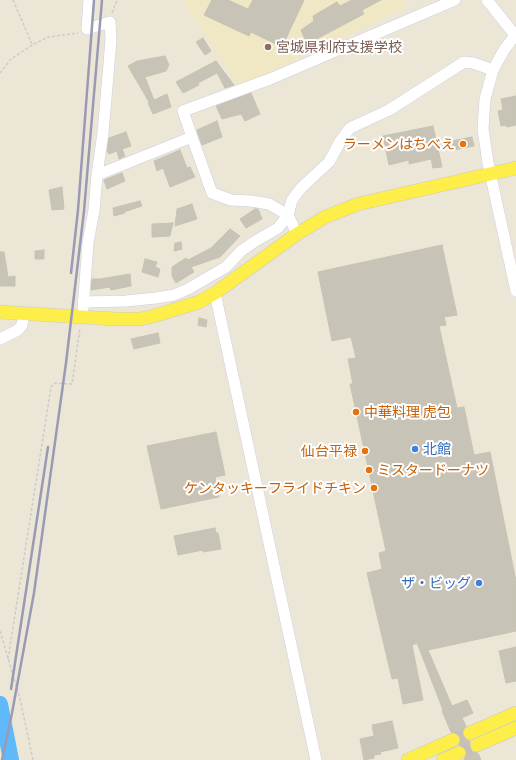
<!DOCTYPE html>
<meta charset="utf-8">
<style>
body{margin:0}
canvas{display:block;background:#ece6d7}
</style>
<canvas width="516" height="760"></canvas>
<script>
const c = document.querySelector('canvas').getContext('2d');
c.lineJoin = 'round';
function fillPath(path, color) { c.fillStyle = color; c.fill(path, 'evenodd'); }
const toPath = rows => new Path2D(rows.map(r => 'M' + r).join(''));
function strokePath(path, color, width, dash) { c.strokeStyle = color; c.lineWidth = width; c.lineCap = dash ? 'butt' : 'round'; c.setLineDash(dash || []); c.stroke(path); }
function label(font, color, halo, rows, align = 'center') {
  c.font = font + ' Commissioner,"Noto Sans JP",sans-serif'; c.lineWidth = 4; c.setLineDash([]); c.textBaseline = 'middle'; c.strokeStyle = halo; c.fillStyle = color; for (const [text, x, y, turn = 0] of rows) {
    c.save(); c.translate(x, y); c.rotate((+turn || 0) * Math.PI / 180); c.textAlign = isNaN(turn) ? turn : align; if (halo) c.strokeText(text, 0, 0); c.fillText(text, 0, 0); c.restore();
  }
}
fillPath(toPath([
 [182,0,403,0,407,7,239,87]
]), '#f0e8c4');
strokePath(toPath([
 [0,704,11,760]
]), '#5ebafa', 16);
const building = toPath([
 [212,0,228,0,248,9,253,0,304,0,282,47,251,32,249,36,204,15,212,0],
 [352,0,381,0,362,10,364,14,307,44,301,30,314,21,313,16,337,2,340,6,352,0],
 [203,38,211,51,205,55,196,42,203,38],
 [165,56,169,65,166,71,145,77,154,100,167,94,171,107,153,114,148,103,149,102,128,66,137,61,165,56],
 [216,61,234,85,225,88,217,73,198,83,199,85,183,93,176,82,216,61],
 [251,93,260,114,245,121,241,114,222,119,216,106,251,93],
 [516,96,516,125,507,127,506,125,501,126,498,111,503,110,501,99,516,96],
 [217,121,222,137,202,145,197,130,217,121],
 [433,126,442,167,433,168,431,159,409,164,409,160,389,165,383,136,433,126],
 [126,132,131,146,122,149,125,156,119,159,117,151,109,154,107,151,109,138,126,132],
 [472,137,474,146,454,150,452,141,472,137],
 [180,150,187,168,190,167,195,177,170,187,163,168,157,171,154,161,180,150],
 [122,173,125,181,107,189,104,180,122,173],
 [62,187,64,209,52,210,49,190,62,187],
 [140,201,142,206,124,212,125,213,114,216,113,208,140,201],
 [192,204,197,219,175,226,177,209,192,204],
 [255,209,258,209,262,219,246,228,240,219,255,209],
 [173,223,170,236,152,237,152,224,173,223],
 [230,229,240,236,220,257,191,267,194,272,176,283,172,276,172,267,186,258,188,260,211,248,230,229],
 [181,242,182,249,174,251,175,243,181,242],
 [442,245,457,315,444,317,446,325,439,326,457,408,464,407,474,455,490,452,516,581,516,631,428,650,452,706,467,700,473,713,462,718,466,726,462,732,463,736,466,740,470,741,469,744,470,749,473,752,478,753,481,760,464,760,467,754,466,750,463,746,459,745,461,740,458,734,451,732,442,711,443,710,417,643,412,645,423,700,403,704,398,678,392,679,367,573,382,569,379,553,386,551,350,384,353,384,348,359,356,358,351,337,332,341,318,272,442,245],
 [44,250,44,259,35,259,35,251,44,250],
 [0,252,4,252,8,277,15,276,15,286,0,286,0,252],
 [145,259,157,262,155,267,160,269,158,277,142,272,145,259],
 [130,274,131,286,111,290,110,287,91,290,92,279,100,279,130,274],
 [199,318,207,320,206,327,198,325,199,318],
 [158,333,160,343,134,349,131,339,158,333],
 [216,432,225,475,215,477,219,497,161,509,147,446,216,432],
 [215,528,216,533,218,533,221,549,203,552,203,550,178,555,174,536,215,528],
 [516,647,516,681,506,683,499,651,516,647],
 [392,721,398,748,380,752,381,754,374,755,374,758,364,760,360,739,374,736,372,725,392,721]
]);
fillPath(building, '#c7c3b7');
strokePath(building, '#c7c3b1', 1);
strokePath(toPath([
 [453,740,470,733],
 [459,753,477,745]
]), '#c5c0b4', 13, [13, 6]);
const minor = toPath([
 [487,0,515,35],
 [516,34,504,50,493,70,485,99,483,129,488,163,516,291],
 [192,137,212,193,231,200,251,201,269,204,288,215,297,234],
 [97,175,192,137,183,111,270,79,455,0],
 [215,293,316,760],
 [83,302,126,301,156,298,174,295,188,289,226,267,241,251,254,242,278,228,288,215,292,200,301,188,329,162,341,140,350,128,389,110,464,62,473,63,493,70],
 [83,309,88,243,94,210,97,175,103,133,111,40,110,22,87,29,89,0],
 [0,339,18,330,22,325,24,314]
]);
const major = toPath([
 [0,312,115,319,140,319,154,316,199,302,215,293,297,234,325,217,358,204,516,168],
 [470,733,516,713],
 [477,745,516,728],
 [408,760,453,740],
 [443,760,459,753]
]);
strokePath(minor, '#cccee3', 12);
strokePath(major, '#cbcbcb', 14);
strokePath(toPath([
 [13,0,32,44],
 [112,13,117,0],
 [0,73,11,59,32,45,48,37,78,33],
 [0,631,20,699,33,760],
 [8,659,51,387,55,383,72,384,80,328]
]), '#cbcbcb', 1.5, [3, 2]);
strokePath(minor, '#fff', 11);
strokePath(major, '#feee4a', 13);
strokePath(toPath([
 [71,273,78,210,94,0],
 [11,689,48,447],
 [2,760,12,713,34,593,66,363,84,211,102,0]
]), '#9a9ab4', 2.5);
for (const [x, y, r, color] of [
 [268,47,4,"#8d6e63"],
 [463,144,4,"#e8710a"],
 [356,412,4,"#e8710a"],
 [415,449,4,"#3f7fe0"],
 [365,451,4,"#e8710a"],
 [369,470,4,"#e8710a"],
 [374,488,4,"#e8710a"],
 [479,583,4,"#3f7fe0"]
]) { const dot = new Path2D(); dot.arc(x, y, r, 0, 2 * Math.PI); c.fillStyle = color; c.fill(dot); strokePath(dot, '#fff', 1.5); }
label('14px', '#785e54', '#fff', [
 ["宮城県利府支援学校",276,47]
], 'left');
label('14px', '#c56008', '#fff', [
 ["ラーメンはちべえ",455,144],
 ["中華料理 虎包",364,412,"left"],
 ["仙台平禄",357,451],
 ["ミスタードーナツ",377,470,"left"],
 ["ケンタッキーフライドチキン",366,488]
], 'right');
label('14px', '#366cbe', '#fff', [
 ["北館",423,449],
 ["ザ・ビッグ",471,583,"right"]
], 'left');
</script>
